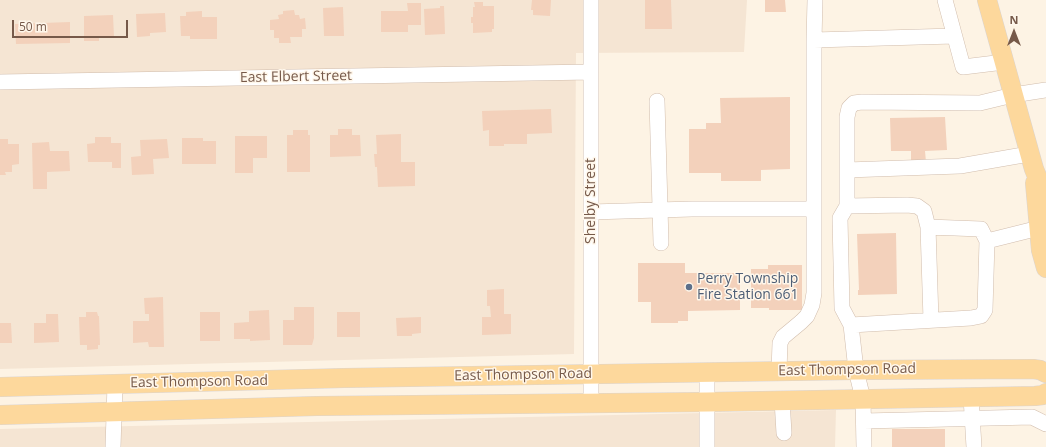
<!DOCTYPE html>
<style>
body{margin:0}
#map{position:relative;width:1046px;height:447px;overflow:hidden;background:#fdf3e4;font-family:"Open Sans",sans-serif}
canvas{display:block}
.north{position:absolute;left:994px;top:12px;width:40px;height:40px;-webkit-text-stroke:3px #fff7eb;paint-order:stroke;rotate:0deg;font-size:11px;font-weight:700;line-height:16px;text-align:center;color:#765949}
.north::after{content:'';display:block;margin:auto;width:14px;height:18px;background:#765949;clip-path:polygon(50% 0,100% 100%,50% 72%,0 100%)}
.scale{position:absolute;left:12px;top:20px;width:116px;height:18px;box-sizing:border-box;border:2px solid #765949;border-top:0;padding-left:5px;font-size:12px;line-height:14px;white-space:nowrap;color:#765949;-webkit-text-stroke:3px #fff7eb;paint-order:stroke}
</style>
<div id="map">
<canvas width="1046" height="447"></canvas>
<div class="north">N</div>
<div class="scale">50 m</div>
</div>
<script>
const c = document.querySelector('canvas').getContext('2d');
c.lineJoin = 'round';
function fillPath(path, color) { c.fillStyle = color; c.fill(path, 'evenodd'); }
const toPath = rows => new Path2D(rows.map(r => 'M' + r).join(''));
function strokePath(path, color, width, dash) { c.strokeStyle = color; c.lineWidth = width; c.lineCap = dash ? 'butt' : 'round'; c.setLineDash(dash || []); c.stroke(path); }
function label(font, color, halo, rows, align = 'center') {
  c.font = font + ' "Open Sans",sans-serif'; c.lineWidth = 3; c.setLineDash([]); c.textBaseline = 'middle'; c.strokeStyle = halo; c.fillStyle = color; for (const [text, x, y, turn = 0] of rows) {
    c.save(); c.translate(x, y); c.rotate((+turn || 0) * Math.PI / 180); c.textAlign = isNaN(turn) ? turn : align; if (halo) c.strokeText(text, 0, 0); c.fillText(text, 0, 0); c.restore();
  }
}
fillPath(toPath([
 [0,0,747,0,744,52,576,53,574,354,0,369],
 [836,410,835,447,0,447,0,429]
]), '#f5e5d3');
fillPath(toPath([
 [532,0,551,0,550,16,533,15,533,10,531,10],
 [645,0,671,0,672,29,645,29],
 [765,0,785,0,786,12,765,12],
 [474,2,483,2,483,6,494,6,494,29,492,29,492,32,473,33,473,23,471,23,471,17,473,17,473,7,475,7],
 [407,3,421,3,421,25,408,25,408,32,381,32,381,11,408,11],
 [440,6,444,6,445,34,425,35,424,9,440,8],
 [343,7,344,36,324,36,323,8],
 [294,10,295,15,299,15,300,19,305,18,306,29,302,29,302,37,290,37,291,43,279,43,279,38,274,38,274,30,270,30,270,20,279,19,278,15,283,14,283,11],
 [202,11,202,17,217,17,217,39,190,39,190,36,181,36,180,16,186,16,186,12],
 [165,13,166,32,150,33,150,36,137,37,136,14],
 [113,15,114,37,99,37,99,41,84,41,84,16],
 [70,22,70,43,16,44,15,24],
 [790,97,790,169,761,170,761,181,721,181,721,173,689,173,689,129,706,129,706,123,721,123,720,98],
 [551,109,552,133,527,134,527,144,504,144,504,146,489,146,489,130,483,131,482,111],
 [945,117,947,150,925,151,926,162,911,163,911,151,891,151,890,118],
 [338,129,352,129,352,135,360,135,361,156,330,157,330,135,338,135],
 [293,130,308,130,308,135,310,135,310,172,287,172,287,135,293,135],
 [401,134,401,162,415,162,415,186,378,187,377,167,375,167,374,154,377,154,376,135],
 [235,136,267,136,267,158,253,158,253,173,235,173],
 [95,137,111,137,111,143,121,143,121,168,112,168,112,162,88,162,87,144,95,143],
 [182,138,203,138,203,141,216,141,216,164,182,164],
 [0,139,8,139,8,144,19,144,19,164,12,165,12,172,5,172,6,175,0,175],
 [167,139,169,158,153,159,154,174,132,175,131,157,141,156,140,140],
 [49,142,50,151,69,151,70,171,47,172,47,189,33,189,32,143],
 [896,233,897,294,858,295,858,290,859,290,857,234],
 [638,263,685,263,685,273,740,273,740,310,688,311,688,321,678,321,678,323,651,323,651,302,638,302],
 [768,265,802,265,802,310,769,310,769,308,751,308,751,269,768,269],
 [504,289,504,314,511,314,511,334,482,335,482,317,491,317,490,306,487,306,487,290],
 [163,297,164,347,149,347,148,342,133,343,133,321,149,321,149,314,145,314,144,298],
 [294,307,314,307,314,338,312,345,283,345,283,320,294,320],
 [269,310,270,340,250,341,250,339,234,339,234,323,249,322,249,311],
 [86,312,97,312,98,316,99,316,100,345,98,345,98,349,87,350,87,345,80,345,79,317,86,317],
 [200,312,220,312,220,341,200,341],
 [337,312,360,312,360,337,337,337],
 [46,314,58,314,59,342,34,343,34,323,46,323],
 [421,317,421,333,412,334,412,336,397,336,396,318],
 [0,323,11,323,12,343,0,343],
 [892,429,945,429,945,447,892,447]
]), '#f3d1bb');
const minor = toPath([
 [945,0,963,67,1004,62],
 [814,40,815,0],
 [0,82,591,72],
 [657,101,661,243],
 [847,170,960,166,1029,154],
 [847,206,840,218,842,308,851,325],
 [591,212,692,209,814,209,814,40,954,36],
 [928,227,931,320],
 [1039,228,987,241,981,229,928,227,924,211,917,206,907,205,847,206,847,117,849,108,854,103,862,102,980,103,1013,95,1046,90],
 [779,371,780,343,783,337,801,322,807,316,812,305,814,293,814,209],
 [707,372,707,447],
 [971,397,974,447],
 [782,400,784,433],
 [591,402,591,0],
 [864,421,1032,417,1046,424],
 [113,447,115,384],
 [864,447,863,399,856,370,851,325,971,318,981,316,985,310,987,241]
]);
const major = toPath([
 [987,0,1034,169,1046,198],
 [1035,183,1041,250,1046,268],
 [0,387,344,378,856,370,1033,369,1040,370,1046,373],
 [0,415,317,406,707,402,1035,396,1043,395,1046,393]
]);
strokePath(minor, '#d1bdad', 16);
strokePath(major, '#dbd4d0', 20);
strokePath(minor, '#fff', 15);
strokePath(major, '#fdd89c', 19);
for (const [x, y, r, color] of [
 [689,287,4,"#5c6f8a"]
]) { const dot = new Path2D(); dot.arc(x, y, r, 0, 2 * Math.PI); c.fillStyle = color; c.fill(dot); strokePath(dot, '#fff7eb', 1.5); }
label('14px', '#765949', '#fff7eb', [
 ["East Elbert Street",296,77,-1],
 ["Shelby Street",591,201,-90],
 ["East Thompson Road",847,370,-1],
 ["East Thompson Road",523,375,-1],
 ["East Thompson Road",199,382,-1]
]);
label('14px', '#4e5e75', '#fff7eb', [
 ["Perry Township",697,279],
 ["Fire Station 661",697,295]
], 'left');
</script>
